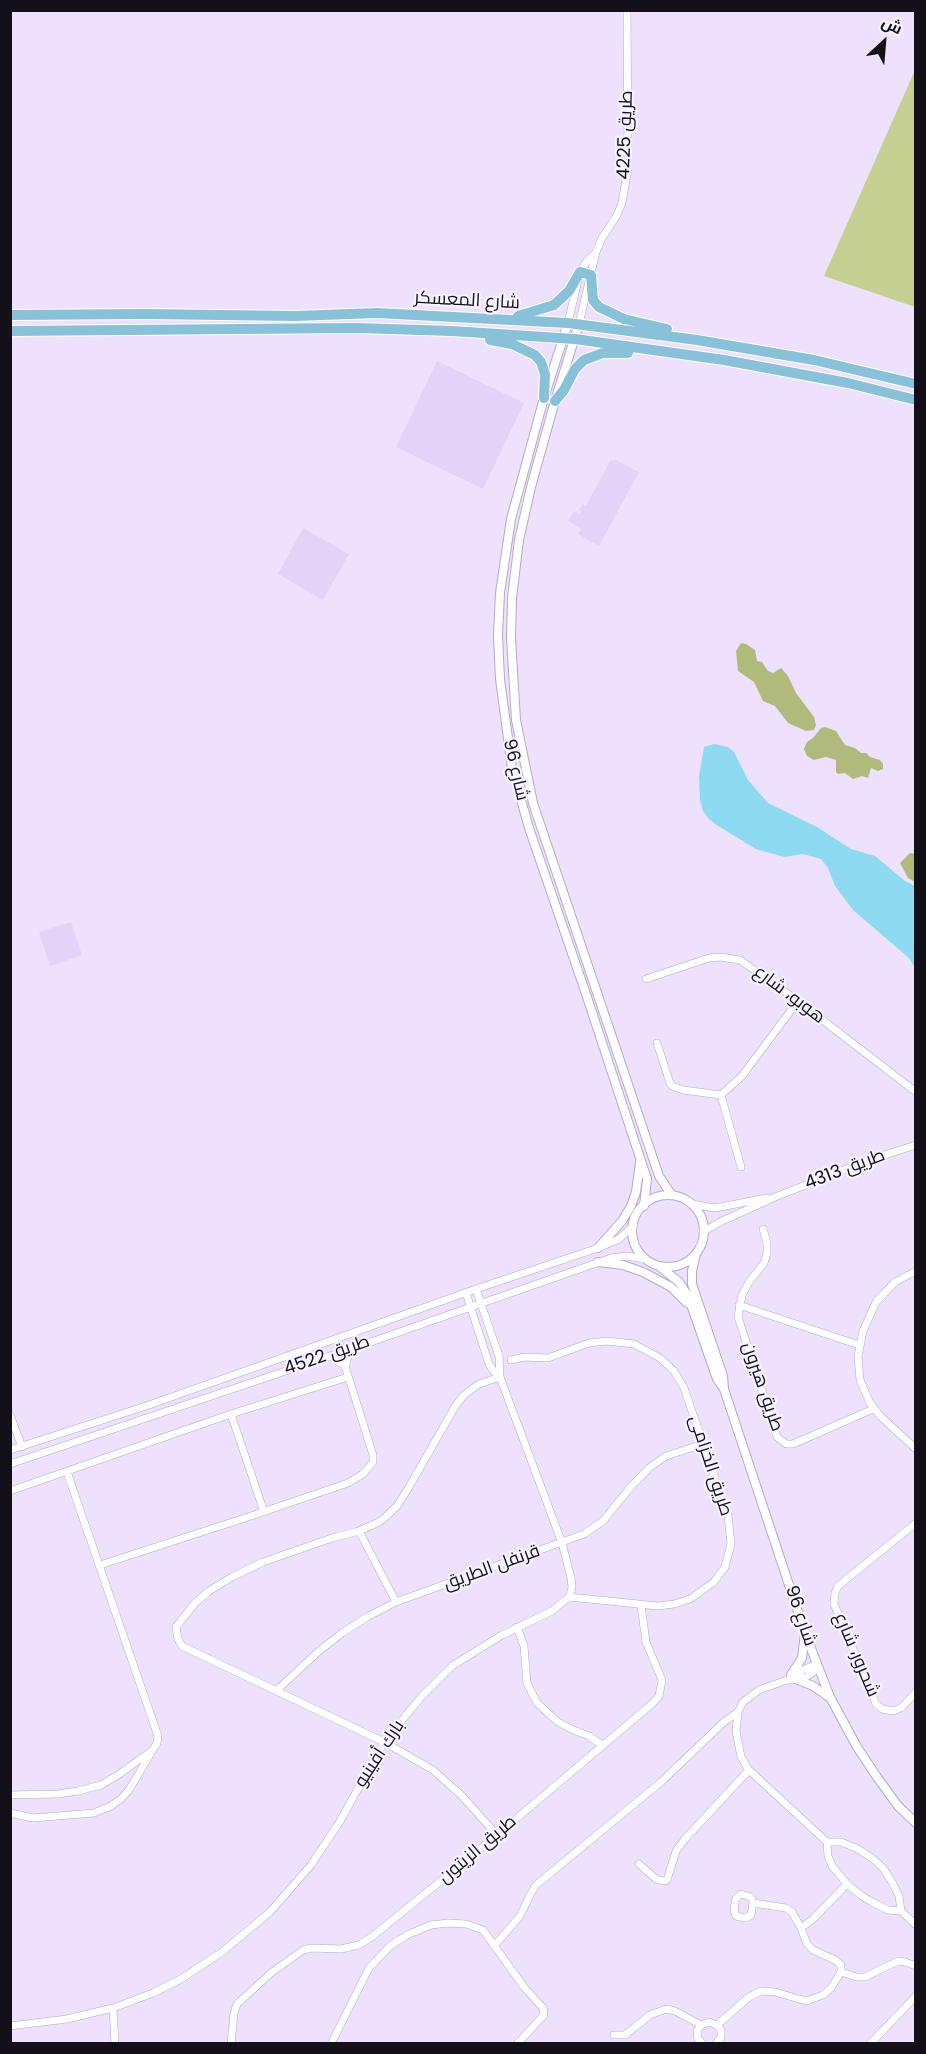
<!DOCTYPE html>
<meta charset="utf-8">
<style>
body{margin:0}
#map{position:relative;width:926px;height:2054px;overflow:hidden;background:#ede1fe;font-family:Poppins,Cairo,sans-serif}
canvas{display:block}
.frame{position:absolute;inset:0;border:12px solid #14101a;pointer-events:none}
.north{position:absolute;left:854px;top:12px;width:60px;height:60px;-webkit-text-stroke:4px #f6f2fe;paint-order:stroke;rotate:26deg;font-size:16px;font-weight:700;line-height:24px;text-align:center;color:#14101a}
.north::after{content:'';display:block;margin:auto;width:21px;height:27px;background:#14101a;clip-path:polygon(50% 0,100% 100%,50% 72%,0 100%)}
</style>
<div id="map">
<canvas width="926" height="2054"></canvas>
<div class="frame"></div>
<div class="north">ش</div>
</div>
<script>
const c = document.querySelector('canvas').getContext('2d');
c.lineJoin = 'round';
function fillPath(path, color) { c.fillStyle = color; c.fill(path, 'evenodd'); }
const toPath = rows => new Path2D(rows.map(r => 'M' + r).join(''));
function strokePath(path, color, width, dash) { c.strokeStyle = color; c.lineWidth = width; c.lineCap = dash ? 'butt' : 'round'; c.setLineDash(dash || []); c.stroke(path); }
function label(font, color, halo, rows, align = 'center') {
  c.font = font + ' Poppins,Cairo,sans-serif'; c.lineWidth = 4.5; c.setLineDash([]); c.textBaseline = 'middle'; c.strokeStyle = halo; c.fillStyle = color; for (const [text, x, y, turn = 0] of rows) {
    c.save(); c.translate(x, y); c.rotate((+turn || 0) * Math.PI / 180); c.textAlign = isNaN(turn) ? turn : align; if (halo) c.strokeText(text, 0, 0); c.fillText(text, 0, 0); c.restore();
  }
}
fillPath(toPath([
 [437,361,524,403,483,489,396,447],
 [616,460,639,472,599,546,578,534,581,529,568,521,574,511,580,514,581,511,579,510,582,504,586,506,610,461],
 [303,528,349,554,323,600,278,574],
 [71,922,82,955,50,966,39,932]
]), '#e2d4f8');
fillPath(toPath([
 [915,70,915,307,824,276]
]), '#c6d093');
fillPath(toPath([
 [741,643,746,644,755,650,757,661,762,662,768,671,773,673,781,668,788,676,796,693,814,717,816,725,814,730,806,731,788,723,775,706,763,701,754,682,738,671,736,651],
 [825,727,836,731,845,745,855,748,861,753,866,753,870,757,880,760,883,764,883,769,878,771,871,768,868,778,862,776,853,779,845,773,838,774,836,772,836,760,826,757,814,760,807,756,804,749,807,742,813,738,821,728],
 [910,853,915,854,915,882,908,878,900,863]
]), '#b0ba7d');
fillPath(toPath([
 [714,744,728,747,734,752,748,780,768,803,817,827,851,849,875,856,905,881,915,886,915,968,909,958,853,910,835,886,828,868,821,859,803,854,784,857,756,849,718,826,709,819,703,811,700,800,699,776,704,747]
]), '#8ddaf1');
const minor = toPath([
 [568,323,580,272,587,261,594,254],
 [579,324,596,252,602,238,617,215,622,203,628,168,627,10],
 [646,979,709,958,720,957,740,960,798,1001,916,1092],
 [657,1043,670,1083,672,1086,683,1090,721,1095,742,1076,798,1001],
 [721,1095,741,1167],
 [692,1204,715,1208,767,1198],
 [763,1229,767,1243,767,1254,764,1263,749,1282,742,1295,738,1317,777,1437,786,1444,793,1444,873,1409],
 [703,1232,720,1222,775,1197,872,1159,916,1145],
 [916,1271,895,1282,876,1302,863,1331,858,1356,860,1380,870,1403,880,1416,916,1449],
 [466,1293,489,1364,495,1373,500,1377],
 [739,1305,859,1345],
 [330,1356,345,1366],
 [511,1360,524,1357,548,1358,589,1343,607,1341,634,1344,660,1358,674,1371,684,1388,728,1516,731,1544,725,1567,714,1582,690,1599,674,1604,658,1606,569,1597],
 [231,1414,264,1512],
 [10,1415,22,1447],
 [10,1450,149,1405,476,1289,598,1248,619,1239,633,1226],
 [10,1464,351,1349,611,1258,627,1256,644,1259],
 [10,1491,231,1414,348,1377],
 [916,1523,838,1586,835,1593,834,1604,876,1704,882,1709,893,1711,901,1708,916,1692],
 [359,1531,396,1602],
 [100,1565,245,1518,348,1483,363,1474,373,1462,373,1455,345,1366,351,1349],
 [517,1627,524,1646,527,1683,537,1703,558,1722,571,1729,589,1736,602,1745],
 [818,1668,806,1677,784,1681,759,1690,743,1702,738,1712,736,1731,741,1757,749,1770,827,1842,828,1856,832,1866,847,1884,862,1896,872,1902,888,1910,901,1911,916,1925],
 [793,1674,817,1664],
 [276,1691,319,1651,342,1633,367,1617,396,1602,584,1534,603,1521,629,1489,649,1468,666,1456,703,1444],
 [10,1795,58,1794,78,1791,101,1785,118,1775,150,1752],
 [10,1813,33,1818,94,1813,111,1806,122,1798,129,1790,157,1743,158,1736,67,1472],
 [497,1835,461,1795,433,1770,384,1742,182,1646,178,1639,176,1627,195,1603,209,1591,232,1577,263,1562,332,1538,359,1531,381,1521,397,1506,409,1487,456,1405,464,1395,479,1384,500,1377],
 [827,1842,841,1842,856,1848,872,1858,883,1868,892,1882,899,1896,901,1911],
 [639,1864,656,1879,663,1881,667,1880,676,1851,685,1839,749,1770],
 [741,1894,751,1897,753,1903,751,1915,745,1918,736,1916,734,1910,736,1898,741,1894],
 [801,1928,813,1919,847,1884],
 [495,1945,520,1916,530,1895,536,1885,661,1782,724,1722,738,1712],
 [841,1972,856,1977,865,1977,898,1961,905,1962,916,1966],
 [113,2008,115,2044],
 [717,2025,749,1997,761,1991,775,1992,806,2001,823,1995,831,1988,841,1972,841,1965,835,1960,813,1950,807,1944,801,1928,792,1912,786,1908,753,1903],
 [10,2026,67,2019,113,2008,153,1993,181,1979,222,1952,270,1912,311,1865,339,1823,384,1742,422,1696,452,1666,502,1635,552,1611,569,1597,572,1588,571,1578,562,1543,500,1377,499,1356,476,1289],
 [614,2035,625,2035,650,2015,666,2009,675,2011,701,2025],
 [231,2044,234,2013,237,2004,271,1973,303,1950,311,1948,341,1949,359,1945,373,1936,497,1835,653,1703,659,1696,662,1680,646,1642,641,1605],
 [331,2044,369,1968,390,1946,407,1935,431,1925,448,1923,466,1924,483,1930,524,1987,543,2008,544,2015,517,2044],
 [703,2044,698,2039,697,2031,701,2025,709,2022,717,2025,721,2030,721,2037,716,2044],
 [870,2044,916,1996]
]);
const tertiary = toPath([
 [568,323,544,398,511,519,500,593,498,635,500,679,512,768,529,828,587,997,647,1179,644,1206],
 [579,324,555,401,531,487,519,540,512,598,511,638,516,720,533,803,659,1176,671,1194],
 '632 1231a36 36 0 1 1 72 0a36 36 0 1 1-72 0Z',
 [598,1248,622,1221,631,1206,636,1192,640,1162],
 [696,1254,692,1271,692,1284,723,1376,724,1389],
 [598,1262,623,1265,643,1272,671,1287,687,1303],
 [660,1267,679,1282,688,1296,717,1379,724,1389,805,1633,830,1697,857,1747,877,1777,898,1806,916,1823],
 [791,1675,802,1658,805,1633],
 [796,1679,813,1686,829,1697]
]);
const primary = toPath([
 [10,315,146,314,295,316,377,313,568,323,697,340,814,360,916,384],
 [518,316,554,305,569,291,580,272,591,275,593,300,599,307,624,319,667,329],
 [10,331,357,328,452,331,575,339,724,360,848,383,916,400],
 [490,340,512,344,535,355,541,362,545,374,544,398],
 [555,401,564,390,575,369,584,360,603,353,628,353]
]);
strokePath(minor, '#b5aac6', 8);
strokePath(tertiary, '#b5aac6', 10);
strokePath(primary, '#fff', 12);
strokePath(minor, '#fff', 7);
strokePath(tertiary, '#fff', 8);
strokePath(primary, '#88c1d8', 10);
label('18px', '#14101a', '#f6f2fe', [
 ["طريق 4225",626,135,-88],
 ["شارع المعسكر",467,301,3],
 ["شارع 96",515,770,77],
 ["هوبو، شارع",789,995,37],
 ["طريق 4313",845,1170,-21],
 ["طريق 4522",327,1356,-19],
 ["طريق هيرون",762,1387,71],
 ["طريق الخزامى",710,1466,72],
 ["قرنفل الطريق",492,1568,-20],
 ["شارع 96",800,1616,71],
 ["شحرور، شارع",856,1655,67],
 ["بارك أفينيو",380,1754,-57],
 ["طريق الزيتون",478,1850,-40]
]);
</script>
